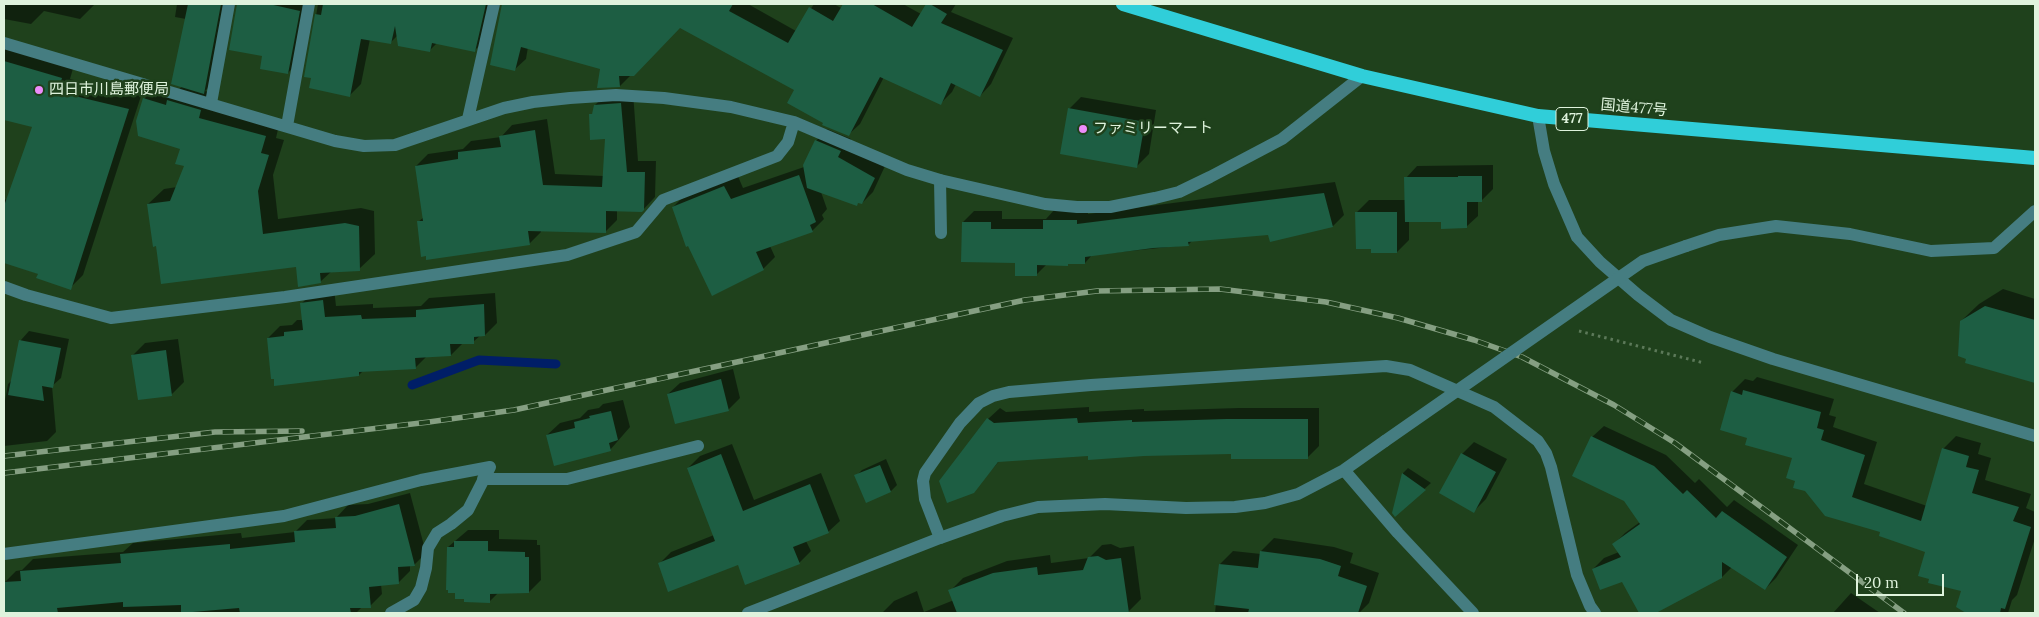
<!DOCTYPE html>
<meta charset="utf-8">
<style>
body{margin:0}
#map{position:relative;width:2039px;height:617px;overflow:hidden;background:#1f411c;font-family:Lora,serif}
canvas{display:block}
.frame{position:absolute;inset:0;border:5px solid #dff3dd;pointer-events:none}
.scale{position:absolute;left:1856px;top:574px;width:88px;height:22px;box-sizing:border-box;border:2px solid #dff3dd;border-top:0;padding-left:6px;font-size:15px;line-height:18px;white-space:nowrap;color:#dff3dd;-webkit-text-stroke:4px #1f411c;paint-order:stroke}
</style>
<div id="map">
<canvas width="2039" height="617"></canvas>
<div class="frame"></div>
<div class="scale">20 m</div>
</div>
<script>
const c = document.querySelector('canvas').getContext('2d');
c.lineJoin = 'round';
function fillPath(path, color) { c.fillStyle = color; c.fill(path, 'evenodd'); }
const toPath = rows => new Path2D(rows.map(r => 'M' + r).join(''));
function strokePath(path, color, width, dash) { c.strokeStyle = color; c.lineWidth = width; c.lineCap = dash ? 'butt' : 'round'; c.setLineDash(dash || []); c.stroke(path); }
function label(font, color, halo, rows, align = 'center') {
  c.font = font + ' Lora,"Noto Sans JP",serif'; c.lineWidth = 5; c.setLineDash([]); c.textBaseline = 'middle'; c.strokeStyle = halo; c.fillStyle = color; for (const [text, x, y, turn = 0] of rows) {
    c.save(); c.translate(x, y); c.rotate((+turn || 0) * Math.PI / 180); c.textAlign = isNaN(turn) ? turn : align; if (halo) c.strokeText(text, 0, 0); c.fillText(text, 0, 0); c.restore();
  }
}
fillPath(toPath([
 [4,4,95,4,80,19,44,11,31,24,4,19],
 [177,4,229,4,215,81,205,91,216,95,214,102,280,121,276,138,284,140,273,175,278,219,361,208,374,211,375,254,359,269,332,271,320,282,297,266,157,245,148,204,164,189,177,187,186,165,182,148,144,99,159,83,179,89,183,86,186,19,175,17],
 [238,4,309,4,299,61,288,73,264,55],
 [318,4,494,4,486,39,475,50,437,43,430,50,397,36,390,43,370,39,361,84,350,95,312,77,306,76],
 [503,4,748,4,796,31,814,4,834,4,841,8,844,4,903,4,921,14,928,4,956,4,951,12,1013,38,991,84,980,96,956,84,952,92,941,103,884,77,860,124,848,135,825,123,796,90,680,26,620,86,602,68,528,47,526,59,514,70],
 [4,45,74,65,70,79,141,96,83,275,70,288,39,274,4,262,4,199,7,200,33,127,4,118],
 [633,92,638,161,656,161,655,197,642,211,617,210,617,220,605,232,541,230,541,232,529,244,418,222,424,217,416,166,428,154,463,149,471,141,501,137,512,125,547,119,555,174,604,176,606,138,591,115,594,112,595,105,607,93],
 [1081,97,1156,110,1149,154,1137,166,1069,109],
 [827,129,851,139,848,146,885,166,873,192,862,203,821,192,827,209,822,215,824,219,812,231,770,246,775,257,763,269,673,207,685,195,737,174,743,188,804,167,816,141],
 [1493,165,1493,189,1482,200,1478,200,1478,216,1466,227,1442,221,1409,221,1409,240,1397,252,1357,212,1369,200,1406,200,1406,178,1417,166],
 [1335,182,1344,215,1333,226,1193,240,1188,245,1092,255,1085,263,1047,264,1036,275,963,222,974,211,1002,211,1002,219,1046,219,1055,209,1088,209,1088,214],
 [334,288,336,306,373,304,373,308,421,306,429,298,495,293,497,323,485,335,481,335,473,342,463,343,451,355,427,356,415,368,363,371,359,375,268,338,280,326,292,325,297,320,303,320,301,304,313,292],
 [2003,289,2035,299,2035,382,1966,362,1968,358,1961,321,1979,304],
 [29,331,69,339,61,378,52,386,56,432,47,441,4,446,4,406,8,384,13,379,21,340],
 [178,339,184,382,172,394,132,356,145,343],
 [733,369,740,398,728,410,668,394,680,383],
 [1757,377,1834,399,1829,415,1836,417,1833,427,1877,442,1864,484,1927,506,1943,449,1956,436,1981,443,1978,454,1991,458,1985,480,2031,494,2026,508,2035,512,2035,538,2017,595,2012,600,2008,613,1966,613,1962,590,1927,551,1882,532,1796,480,1793,457,1748,437,1732,392,1745,379,1753,381],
 [623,400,630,427,610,450,547,435,560,423,580,418,588,410,599,408,603,404],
 [1089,407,1089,412,1144,409,1144,411,1238,408,1319,408,1319,446,1307,458,1232,453,1089,455,1000,460,973,492,988,419,1000,408,1006,412],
 [1604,426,1666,455,1695,483,1699,479,1727,507,1734,500,1798,545,1776,578,1765,589,1732,567,1722,577,1653,613,1640,613,1623,580,1593,569,1604,558,1619,552,1614,544,1625,533,1640,522,1592,437],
 [1474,442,1507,459,1486,499,1474,511,1462,454],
 [732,444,754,500,821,473,840,521,828,532,806,541,811,551,799,563,660,563,671,552,714,535,688,468,700,456],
 [886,459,897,485,891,491,856,476,862,470],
 [1408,468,1431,483,1395,515,1393,513,1403,473],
 [410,493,426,553,414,565,410,565,410,571,398,583,381,584,382,594,370,606,362,607,356,613,6,613,4,583,16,571,22,570,33,559,123,552,133,543,241,533,242,538,295,532,307,520,336,518,348,505,368,504],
 [468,530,499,530,499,539,537,540,537,545,540,545,541,580,529,592,499,592,490,601,448,547],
 [1274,538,1334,547,1353,553,1350,563,1379,573,1369,603,1359,613,1215,613,1220,564,1233,551,1261,554,1261,551],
 [1111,544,1120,548,1134,546,1141,599,1128,612,882,613,894,601,917,591,924,612,954,600,950,591,963,578,1007,561,1050,555,1051,563,1089,558,1102,545],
 [1851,593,1880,613,1833,613]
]), '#0007');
strokePath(toPath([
 [412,385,479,360,556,364]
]), '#001e67', 9);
fillPath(toPath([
 [188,4,221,4,204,94,171,84],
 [237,4,269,4,300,11,288,74,260,69,262,56,229,50],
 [323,4,486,4,475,52,432,43,430,52,398,46,395,26,391,44,361,39,350,97,309,88,311,78,304,77,315,14,321,15],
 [502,4,733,4,729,11,788,43,809,7,833,21,843,4,872,4,912,27,926,4,930,4,947,14,941,23,1003,50,980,97,951,83,941,105,880,77,849,136,822,125,823,123,787,103,794,90,680,28,634,76,619,76,620,87,597,88,600,69,521,47,515,71,490,65],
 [4,61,62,78,58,92,129,109,71,290,36,278,38,274,4,263,4,206,32,127,4,120],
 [143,98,166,105,167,100,201,110,199,118,266,136,261,153,269,155,258,191,263,234,345,223,359,226,360,271,320,273,321,283,298,287,296,267,161,284,156,246,153,247,147,204,170,201,184,166,175,164,180,149,138,136,136,121],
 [621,103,627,172,645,172,644,210,642,212,606,211,606,233,528,231,530,245,426,260,426,256,421,257,417,221,423,221,415,166,458,159,458,152,501,147,499,136,535,130,543,185,602,187,605,139,590,140,589,114,592,114,594,105],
 [1068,108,1145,122,1137,168,1060,154],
 [815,140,841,151,838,157,875,178,862,204,858,203,857,206,807,188,803,165],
 [799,175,816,222,810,225,813,232,756,252,764,270,712,296,688,246,686,247,672,207,724,186,731,199],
 [1458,176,1482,176,1482,202,1467,202,1467,228,1441,229,1441,222,1405,222,1404,177,1458,177],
 [1324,193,1333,227,1270,242,1268,235,1188,242,1189,246,1153,248,1085,257,1085,264,1068,264,1068,266,1037,265,1037,276,1015,276,1015,263,961,262,962,222,991,222,991,229,1043,229,1043,220,1077,220,1077,224],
 [1355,212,1397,212,1397,253,1371,253,1371,249,1356,249],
 [323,300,325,317,361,315,362,319,416,317,416,310,484,304,485,336,474,337,474,344,450,344,451,356,415,358,416,369,359,372,359,376,274,386,274,379,271,379,267,338,284,336,284,332,303,330,300,303],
 [1985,306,2035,320,2035,383,1965,363,1966,359,1958,356,1960,321],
 [19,340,61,348,53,388,42,386,44,401,8,395],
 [166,350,172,396,138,400,131,355],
 [721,379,729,411,675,424,667,394],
 [1743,390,1821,412,1817,428,1824,430,1821,440,1865,455,1852,497,1921,521,1942,448,1969,456,1966,467,1979,470,1972,493,2019,507,2013,521,2031,527,2005,609,2001,608,2000,613,1966,613,1956,607,1961,591,1928,583,1929,579,1918,576,1925,552,1879,536,1880,532,1825,516,1805,491,1793,488,1795,481,1786,478,1792,458,1745,445,1747,438,1720,430,1731,391,1742,395],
 [611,411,618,440,609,443,611,451,554,466,546,435,575,428,574,422,590,418,589,416],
 [987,418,994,423,1077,418,1078,423,1132,420,1132,422,1226,419,1308,419,1308,459,1231,459,1231,454,1144,456,1088,460,1088,456,998,462,974,493,947,503,939,481],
 [1591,436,1654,466,1683,494,1687,490,1716,518,1722,511,1787,557,1765,590,1722,562,1722,578,1656,613,1639,613,1622,582,1600,590,1592,569,1621,557,1612,544,1640,524,1624,501,1572,476],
 [1461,453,1496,472,1474,513,1439,493],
 [721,454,743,511,810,484,829,533,793,547,800,564,745,585,738,565,668,592,658,563,715,541,687,468],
 [880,465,891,492,866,503,854,475],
 [1402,473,1426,490,1395,517,1392,513],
 [399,504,415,566,398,567,399,584,369,587,371,608,350,608,351,613,240,613,239,608,181,613,181,605,123,607,123,602,57,608,58,613,5,613,4,582,21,581,20,571,121,563,120,554,230,544,230,549,295,542,294,531,336,528,335,517,355,516],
 [454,541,488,541,488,551,525,552,525,557,529,557,529,593,490,594,490,603,464,602,464,599,455,599,455,593,448,593,448,590,446,590,447,547,454,547],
 [1260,551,1320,559,1341,566,1338,576,1367,586,1358,613,1248,613,1249,609,1214,605,1219,564,1258,568],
 [1098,556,1106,560,1121,558,1129,613,957,613,948,590,993,573,1037,567,1038,575,1083,570,1088,557]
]), '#1d5e43');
strokePath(toPath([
 [1579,331,1704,363]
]), '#5c7959', 3, [2.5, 4]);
strokePath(toPath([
 [211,103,229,4],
 [940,180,941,233]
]), '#457d81', 12);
strokePath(toPath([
 [4,43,335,141,364,146,395,145,504,108,533,102,570,98,616,95,664,98,731,107,794,122,907,170,940,180,1045,204,1077,207,1110,207,1155,198,1179,192,1210,177,1282,139,1362,76],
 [468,119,494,4],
 [287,126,309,4],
 [1686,246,1719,235,1776,226,1850,234,1931,251,1994,248,2035,211],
 [4,287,26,295,111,318,285,297,567,255,636,232,663,200,777,156,788,142,794,122],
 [483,479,567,479,698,446],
 [940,538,925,499,923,481,925,473,960,423,979,403,993,396,1009,392,1091,385,1386,366,1410,370,1494,407,1538,441,1546,453,1551,467,1577,575,1590,606,1595,613],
 [4,554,284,516,421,480,490,467,468,510,451,524,437,533,428,548,426,568,421,588,414,600,391,613]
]), '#457d81', 12);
strokePath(toPath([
 [1538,116,1544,151,1554,184,1577,237,1600,262,1638,295,1671,320,1710,337,1773,359,2035,436],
 [1344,470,1398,533,1473,613],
 [748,613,940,538,1002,516,1038,507,1105,504,1186,508,1235,507,1265,503,1298,494,1344,470,1385,441]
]), '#457d81', 12);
strokePath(toPath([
 [1123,4,1362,76,1538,116,2035,158]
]), '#30ced9', 14);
const rail = toPath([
 [4,456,215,432,302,431],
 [4,473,429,422,514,410,1025,300,1097,291,1220,289,1326,302,1398,318,1474,340,1522,357,1614,405,1675,443,1904,613]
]);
strokePath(rail, '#859f82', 5.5);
strokePath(rail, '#1f411c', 4, [11]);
strokePath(toPath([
 [1385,441,1643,261,1686,246]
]), '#457d81', 12);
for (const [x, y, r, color] of [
 [39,90,5,"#ec8cfa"],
 [1083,129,5,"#ec8cfa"]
]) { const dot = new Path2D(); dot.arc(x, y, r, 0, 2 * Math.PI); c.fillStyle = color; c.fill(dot); strokePath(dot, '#1f411c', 2); }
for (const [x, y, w] of [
 [1572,119,32]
]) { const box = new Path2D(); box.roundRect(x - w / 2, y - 11.5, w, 23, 4); c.fillStyle = '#1f411c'; c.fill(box); strokePath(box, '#dff3dd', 1); }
label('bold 14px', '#dff3dd', null, [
 ["477",1572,119]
]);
label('15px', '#dff3dd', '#1f411c', [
 ["四日市川島郵便局",49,90],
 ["ファミリーマート",1093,129]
], 'left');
label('15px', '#dff3dd', '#1f411c', [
 ["国道477号",1634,108,5]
]);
</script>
